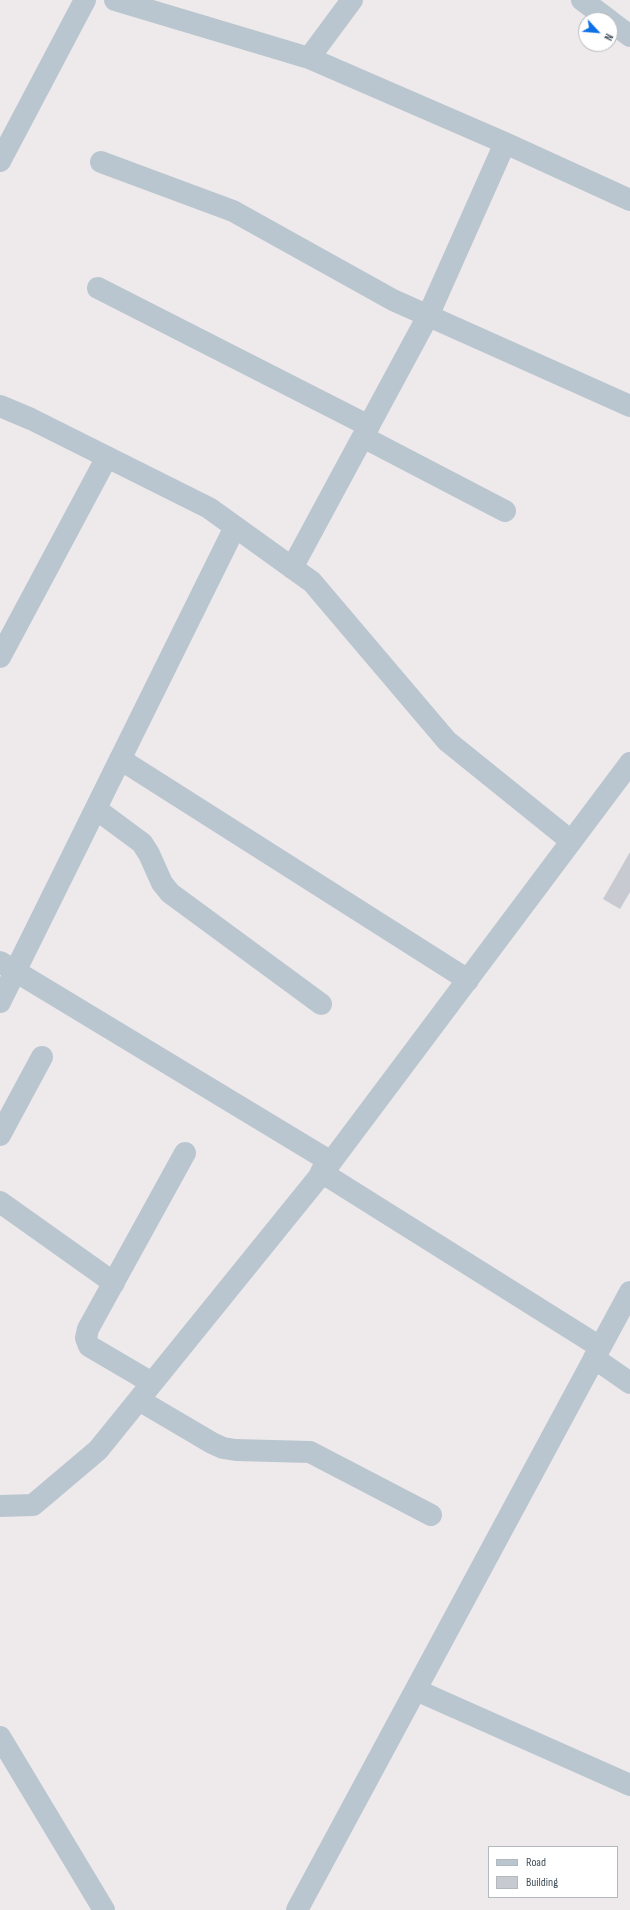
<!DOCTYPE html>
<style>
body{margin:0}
#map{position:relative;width:630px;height:1910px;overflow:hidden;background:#eeeaeb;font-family:"Sofia Sans Condensed",sans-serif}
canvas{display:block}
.legend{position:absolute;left:488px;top:1846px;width:130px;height:52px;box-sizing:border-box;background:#fff;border:1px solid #b3b9bd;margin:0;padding:5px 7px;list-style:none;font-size:12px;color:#424f59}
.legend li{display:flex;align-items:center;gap:8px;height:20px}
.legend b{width:20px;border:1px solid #b3b9bd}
.north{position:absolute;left:578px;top:12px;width:40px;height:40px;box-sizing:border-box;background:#fff;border:1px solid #b3b9bd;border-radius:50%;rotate:116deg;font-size:11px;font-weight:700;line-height:16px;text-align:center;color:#424f59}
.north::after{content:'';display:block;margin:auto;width:14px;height:18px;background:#0c70e7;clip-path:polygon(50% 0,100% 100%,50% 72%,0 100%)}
</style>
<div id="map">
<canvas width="630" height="1910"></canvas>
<ul class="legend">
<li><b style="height:5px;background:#bac6cf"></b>Road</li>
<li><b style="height:11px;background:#c7cad1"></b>Building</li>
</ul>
<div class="north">N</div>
</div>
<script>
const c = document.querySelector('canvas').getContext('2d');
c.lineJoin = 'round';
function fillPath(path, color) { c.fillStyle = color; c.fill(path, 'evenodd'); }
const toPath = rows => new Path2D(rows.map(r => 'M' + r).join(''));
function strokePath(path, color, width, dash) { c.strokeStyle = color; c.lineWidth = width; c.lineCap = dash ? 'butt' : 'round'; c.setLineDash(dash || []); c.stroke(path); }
fillPath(toPath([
 [630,852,630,892,620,909,603,899]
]), '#c7cad1');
strokePath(toPath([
 [115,0,309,58,505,143,630,200],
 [582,0,609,20],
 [610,21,630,36],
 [309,58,352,0],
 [0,161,85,0],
 [101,162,233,211,393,300,630,406],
 [98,288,369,426],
 [0,406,31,419,209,508,312,582,447,741,571,841],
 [363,437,505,511],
 [292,568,428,316,505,143],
 [0,657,107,457],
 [120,759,468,980],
 [96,809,142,843,149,854,162,883,170,893,321,1004],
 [0,962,331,1162],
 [0,1002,235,527],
 [0,1135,42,1057],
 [321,1172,600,1347],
 [0,1202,114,1283],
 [594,1358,630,1383],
 [152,1383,89,1346,86,1338,88,1329,185,1153],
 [139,1400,212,1443,223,1448,236,1450,310,1452,431,1515],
 [0,1506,33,1505,98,1450,331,1162,630,763],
 [416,1690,630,1785],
 [0,1737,104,1910],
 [297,1910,630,1292]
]), '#bac6cf', 22);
</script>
